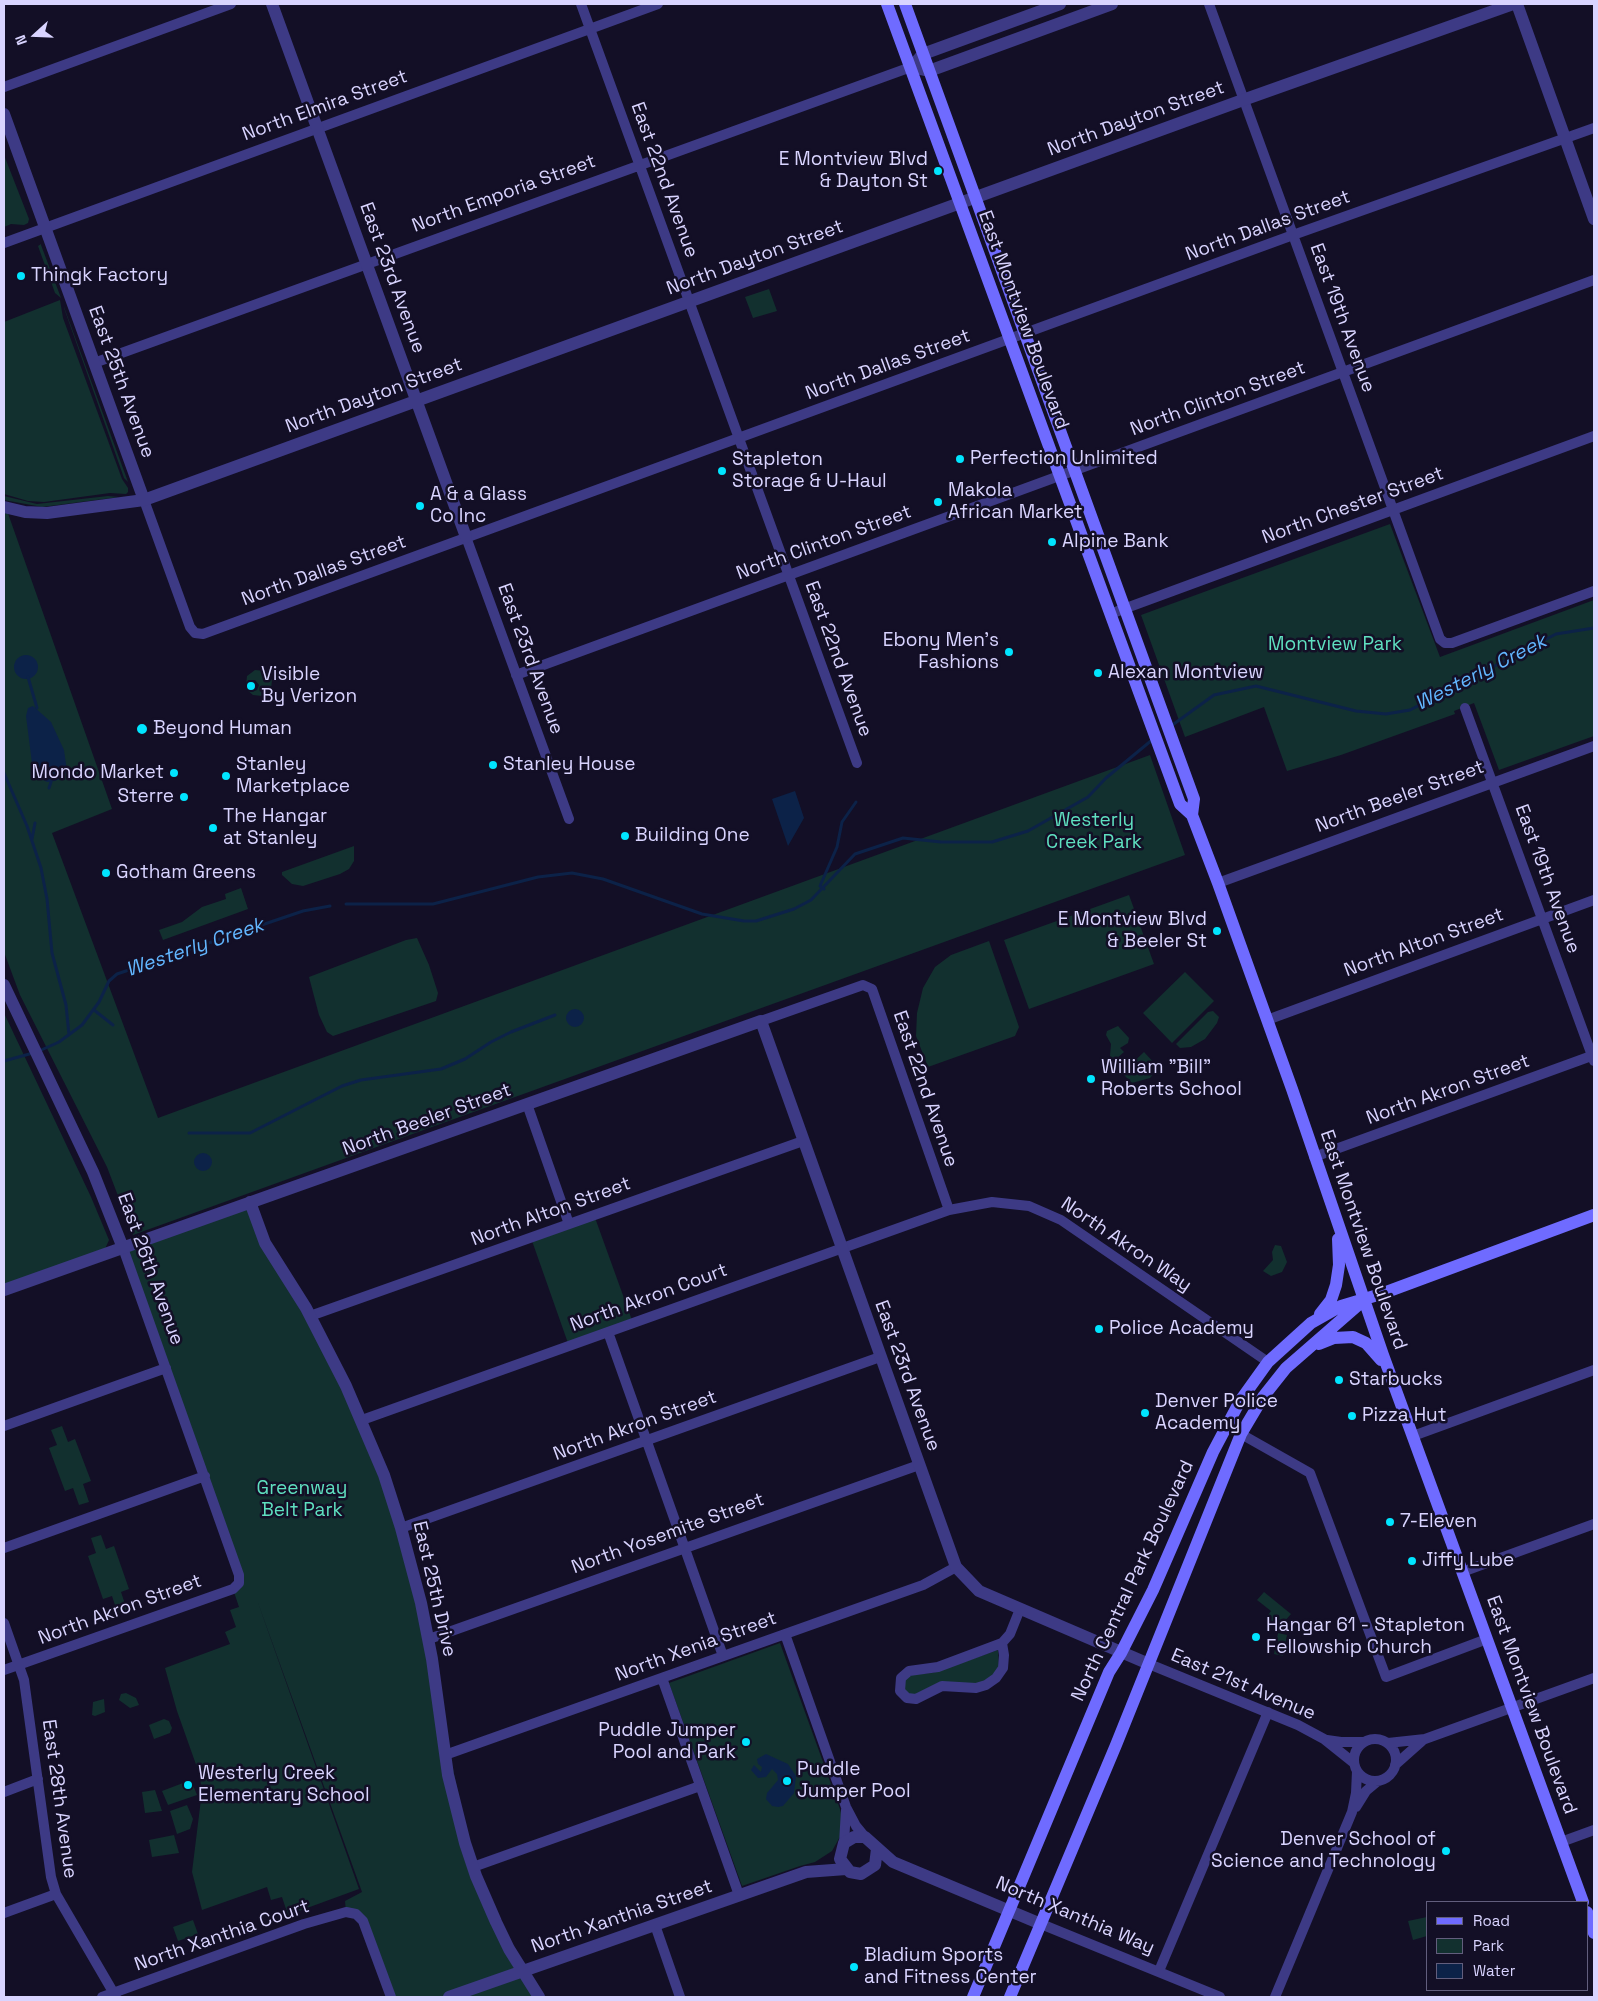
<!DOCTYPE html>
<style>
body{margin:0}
#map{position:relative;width:1598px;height:2001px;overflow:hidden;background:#130f26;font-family:"Space Grotesk",sans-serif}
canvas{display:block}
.frame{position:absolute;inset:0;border:5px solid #d9d4ff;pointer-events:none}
.legend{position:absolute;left:1426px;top:1901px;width:162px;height:90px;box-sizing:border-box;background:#130f26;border:1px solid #625e7d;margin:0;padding:6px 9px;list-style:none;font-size:15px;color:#d9d4ff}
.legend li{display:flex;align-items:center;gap:10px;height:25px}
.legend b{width:25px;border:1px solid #625e7d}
.north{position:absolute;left:10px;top:10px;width:50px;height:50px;-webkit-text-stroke:4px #130f26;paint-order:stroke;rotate:250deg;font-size:14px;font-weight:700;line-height:20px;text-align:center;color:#d9d4ff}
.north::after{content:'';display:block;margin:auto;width:18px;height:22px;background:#d9d4ff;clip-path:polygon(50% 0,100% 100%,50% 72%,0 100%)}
</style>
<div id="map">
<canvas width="1598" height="2001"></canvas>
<div class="frame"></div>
<ul class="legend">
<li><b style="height:6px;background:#6f6bff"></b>Road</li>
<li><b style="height:14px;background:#12302f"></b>Park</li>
<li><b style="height:14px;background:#0c2248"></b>Water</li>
</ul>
<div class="north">N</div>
</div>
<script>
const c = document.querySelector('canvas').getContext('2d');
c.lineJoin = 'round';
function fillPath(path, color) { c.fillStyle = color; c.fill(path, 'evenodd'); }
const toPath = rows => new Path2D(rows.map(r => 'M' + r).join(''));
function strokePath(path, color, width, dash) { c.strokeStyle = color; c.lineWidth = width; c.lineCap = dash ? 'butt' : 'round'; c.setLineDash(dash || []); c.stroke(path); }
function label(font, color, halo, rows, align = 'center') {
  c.font = font + ' "Space Grotesk",sans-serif'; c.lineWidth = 5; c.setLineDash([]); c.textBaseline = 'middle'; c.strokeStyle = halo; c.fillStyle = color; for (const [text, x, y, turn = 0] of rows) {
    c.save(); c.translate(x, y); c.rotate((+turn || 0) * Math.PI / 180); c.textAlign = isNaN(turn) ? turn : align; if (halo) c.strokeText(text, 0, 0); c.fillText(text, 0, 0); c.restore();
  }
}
fillPath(toPath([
 [4,155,29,219,28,223,24,225,11,224,4,227],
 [41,244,41,245,61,298,55,293,38,246],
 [769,289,777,311,753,318,745,297],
 [60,300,63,318,122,479,128,488,128,492,126,494,110,493,44,502,28,501,4,494,4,322],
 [64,308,64,307,128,482,124,478],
 [4,496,37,504,108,496,119,497,42,507,4,500],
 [4,502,112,809,52,833,158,1118,1150,755,1185,855,133,1235,107,1167,20,995,4,952],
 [1390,524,1440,657,1594,600,1594,736,1499,770,1474,703,1454,711,1455,714,1341,755,1287,771,1264,707,1185,737,1141,615],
 [255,670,265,671,272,680,271,689,262,696,253,695,247,690,252,692,257,690,259,685,255,680,248,680,246,686,247,676],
 [354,846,354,861,349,869,340,874,303,886,292,884,282,875,282,872],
 [241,888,248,909,163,940,159,930,182,922,202,907,226,899,225,894],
 [1129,895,1154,964,1029,1009,1004,940],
 [417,938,429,965,438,993,436,1001,333,1036,327,1032,319,1015,309,977,406,940],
 [989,941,1019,1027,1015,1036,928,1067,916,1036,917,1013,923,988,935,967,951,955],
 [1185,972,1214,1001,1172,1043,1143,1013],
 [1213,1011,1219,1017,1217,1023,1205,1039,1191,1047,1180,1048,1176,1044,1208,1012],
 [4,1013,91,1197,109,1240,105,1249,4,1285],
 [1118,1026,1129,1038,1128,1043,1120,1048,1124,1052,1114,1061,1110,1056,1111,1044,1106,1035,1107,1031],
 [1144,1052,1157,1066,1156,1071,1150,1078,1132,1083,1122,1073],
 [250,1202,384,1475,438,1695,473,1867,539,1997,391,1997,363,1921,346,1912,345,1901,362,1892,257,1600,359,1889,288,1915,282,1897,271,1900,267,1887,202,1910,192,1872,202,1791,199,1773,177,1711,165,1668,230,1644,225,1632,236,1627,230,1610,239,1607,233,1589,239,1583,123,1248],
 [594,1215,633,1323,569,1346,531,1238],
 [1275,1245,1281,1246,1287,1262,1282,1272,1271,1276,1263,1271,1273,1260,1272,1252],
 [62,1426,68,1442,75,1439,91,1481,83,1484,89,1502,79,1505,73,1488,65,1491,49,1448,57,1445,51,1430],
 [101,1535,106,1549,114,1546,129,1589,121,1592,127,1610,118,1614,112,1596,103,1599,88,1556,96,1553,91,1538],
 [1264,1592,1291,1614,1277,1630,1265,1619,1271,1611,1257,1600],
 [1278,1633,1287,1635,1283,1656,1274,1654],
 [780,1643,840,1809,843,1822,841,1835,832,1851,815,1862,800,1866,742,1886,669,1683],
 [998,1650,999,1666,996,1672,985,1682,915,1696,904,1692,904,1679,913,1674,932,1673],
 [126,1693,136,1698,139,1705,130,1708,119,1700,121,1694],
 [104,1699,105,1712,95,1716,92,1715,93,1702],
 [164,1719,169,1721,172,1728,170,1733,154,1739,149,1725],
 [191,1780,197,1795,168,1805,162,1791],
 [155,1790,162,1811,145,1813,142,1792],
 [187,1805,193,1819,190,1829,177,1834,170,1811],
 [174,1835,179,1853,152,1857,149,1840],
 [1427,1917,1427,1936,1413,1940,1408,1921],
 [193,1920,198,1934,178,1941,173,1927]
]), '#12302f');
fillPath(toPath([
 '14 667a12 12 0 1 1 24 0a12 12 0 1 1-24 0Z',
 [33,706,51,722,64,750,67,771,63,777,55,781,47,782,41,779,32,763,26,716,28,708],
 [795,791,804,818,788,846,772,799],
 '566 1018a9 9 0 1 1 18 0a9 9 0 1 1-18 0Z',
 '194 1162a9 9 0 1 1 18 0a9 9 0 1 1-18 0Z',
 [766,1754,788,1764,796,1776,794,1793,783,1806,778,1807,772,1806,766,1799,767,1793,778,1780,777,1774,772,1769,766,1777,758,1778,751,1770,754,1765,761,1772,762,1767,758,1764,757,1759]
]), '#0c2248');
strokePath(toPath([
 [28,677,37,708],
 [1171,726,1214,695,1256,686,1356,711,1386,714,1410,710,1556,634,1594,628],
 [4,773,27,826,41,868,47,899,52,953,66,1005,69,1035],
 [49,788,51,782],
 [32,839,35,823],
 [824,889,820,886,837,847,842,822,856,802],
 [346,904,433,904,538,877,572,873,603,879,702,914,744,921,756,921,794,909,811,900,855,854,903,838,941,842,992,842,1028,831,1088,797,1106,778,1152,740],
 [94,1010,113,1025],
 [39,1051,59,1042,82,1025,99,1002,109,981,117,974,303,911,330,906],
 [4,1061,33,1053],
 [189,1133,250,1133,342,1086,361,1080,441,1069,465,1059,491,1042,511,1032,555,1015]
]), '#0c2248', 3);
strokePath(toPath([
 [581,4,857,763],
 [1209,4,1440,639,1445,643,1452,643,1594,591],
 [4,87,231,4],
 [4,243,658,4],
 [94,363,911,67],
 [144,500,190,627,195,633,203,634,1293,235,1594,128],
 [466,537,569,819],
 [1110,614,1594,436],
 [516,675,1594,280],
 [1465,708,1594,1061],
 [1218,883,1594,746],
 [1267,1020,1594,900],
 [761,1021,863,985,872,989,949,1210],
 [527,1104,569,1224],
 [1314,1157,1594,1055],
 [310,1316,803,1141],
 [608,1332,723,1656],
 [362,1420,949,1210,992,1202,1029,1206,1061,1220,1268,1362],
 [4,1426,166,1368],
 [1241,1434,1310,1473,1386,1677,1487,1639],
 [1413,1436,1594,1370],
 [401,1528,880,1357],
 [4,1548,205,1476],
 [1462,1572,1594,1524],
 [4,1623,24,1680,51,1877,56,1894,116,1997],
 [785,1634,846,1807,856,1826,865,1837],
 [429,1639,919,1465],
 [1002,1643,1004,1655,1003,1668,996,1678,986,1685,976,1688,942,1686,916,1699,907,1698,900,1691,901,1678,909,1671,938,1667,1002,1643,1010,1634,1020,1609],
 [1149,1664,1298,1725,1324,1739,1354,1763],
 [4,1670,233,1589,239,1583,239,1575,123,1248],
 [662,1678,739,1895],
 '1354 1760a21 21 0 1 1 42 0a21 21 0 1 1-42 0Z',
 [1327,1740,1341,1742,1364,1742],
 [1388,1743,1425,1739,1594,1678],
 [445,1755,923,1585,956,1567],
 [1395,1765,1422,1741],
 [4,1792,38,1779],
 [1356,1807,1366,1791,1378,1781],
 [1561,1842,1594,1830],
 [844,1843,846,1810],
 [473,1867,700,1786],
 [4,1913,56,1894],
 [1041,1924,1220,1997],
 [655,1925,680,1997],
 [1159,1971,1268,1712],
 [102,1997,304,1924,346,1912,356,1914,363,1921,391,1997],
 [1275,1997,1352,1812,1356,1793,1357,1771]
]), '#3d3a85', 10);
strokePath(toPath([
 [272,4,466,537],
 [1517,4,1594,219],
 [916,62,923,54,1060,4],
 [911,67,929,71,1112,4],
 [4,114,144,500],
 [4,507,25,512,47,513,144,500,1243,100,1513,4],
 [4,985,93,1172,123,1248],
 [250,1202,265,1243,306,1308,346,1386,384,1475,401,1528,421,1603,432,1659,448,1775,465,1843,476,1876,496,1922,509,1949,539,1997],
 [4,1290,761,1021,956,1567,979,1591,1149,1664],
 [877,1849,875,1865,861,1874,850,1872,840,1859,844,1843,854,1837,865,1837,893,1862,1041,1924],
 [449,1997,806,1872,846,1869]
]), '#3d3a85', 12);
strokePath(toPath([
 [887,4,1180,804,1192,815,1218,883,1292,1089,1383,1355,1583,1902],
 [905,4,1194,799,1192,815],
 [1320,1314,1331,1300,1336,1285,1339,1265,1338,1239],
 [1319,1344,1334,1338,1353,1337,1366,1343,1381,1360],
 [1587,1912,1594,1933],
 [973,1997,1109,1672,1121,1653,1153,1590,1213,1452,1240,1401,1268,1362,1311,1323,1341,1306,1381,1294,1594,1215],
 [1010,1997,1116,1745,1241,1434,1263,1397,1286,1368,1364,1300]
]), '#6f6bff', 12);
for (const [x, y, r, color] of [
 [938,171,5,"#00e5ff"],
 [21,276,5,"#00e5ff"],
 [960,459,5,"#00e5ff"],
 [722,471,5,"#00e5ff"],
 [938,502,5,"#00e5ff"],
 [420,506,5,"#00e5ff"],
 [1052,542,5,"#00e5ff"],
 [1009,652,5,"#00e5ff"],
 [1098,673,5,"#00e5ff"],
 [251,686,5,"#00e5ff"],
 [142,729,6,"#00e5ff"],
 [493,765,5,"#00e5ff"],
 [174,773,5,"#00e5ff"],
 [226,776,5,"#00e5ff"],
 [184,797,5,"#00e5ff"],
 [213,828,5,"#00e5ff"],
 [625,836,5,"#00e5ff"],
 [106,873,5,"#00e5ff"],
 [1217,931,5,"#00e5ff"],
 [1091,1079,5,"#00e5ff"],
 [1099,1329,5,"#00e5ff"],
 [1339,1380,5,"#00e5ff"],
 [1145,1413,5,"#00e5ff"],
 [1352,1416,5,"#00e5ff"],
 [1390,1522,5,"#00e5ff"],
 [1412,1561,5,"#00e5ff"],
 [1256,1637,5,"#00e5ff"],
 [746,1742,5,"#00e5ff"],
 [787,1781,5,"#00e5ff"],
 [188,1785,5,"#00e5ff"],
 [1446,1851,5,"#00e5ff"],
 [854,1967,5,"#00e5ff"]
]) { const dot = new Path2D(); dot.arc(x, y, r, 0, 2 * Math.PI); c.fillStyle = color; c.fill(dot); strokePath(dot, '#130f26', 2); }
label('19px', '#d9d4ff', '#130f26', [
 ["North Elmira Street",325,106,-20],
 ["North Dayton Street",1136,119,-20],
 ["East 22nd Avenue",664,180,70],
 ["North Emporia Street",504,194,-20],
 ["North Dallas Street",1268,226,-20],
 ["North Dayton Street",755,258,-20],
 ["East 23rd Avenue",392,278,70],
 ["East 19th Avenue",1342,318,70],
 ["East Montview Boulevard",1023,320,70],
 ["North Dallas Street",888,365,-20],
 ["East 25th Avenue",121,382,70],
 ["North Dayton Street",374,396,-20],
 ["North Clinton Street",1218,399,-20],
 ["North Chester Street",1353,506,-20],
 ["North Clinton Street",824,543,-20],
 ["North Dallas Street",324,571,-20],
 ["East 23rd Avenue",530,659,70],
 ["East 22nd Avenue",838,659,70],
 ["North Beeler Street",1400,797,-20],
 ["East 19th Avenue",1547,879,70],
 ["North Alton Street",1424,943,-20],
 ["East 22nd Avenue",925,1089,71],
 ["North Akron Street",1448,1090,-20],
 ["North Beeler Street",427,1120,-20],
 ["North Alton Street",551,1212,-20],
 ["East Montview Boulevard",1363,1240,71],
 ["North Akron Way",1126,1245,34],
 ["East 26th Avenue",150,1269,70],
 ["North Akron Court",649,1298,-20],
 ["East 23rd Avenue",907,1376,70],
 ["North Akron Street",635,1426,-20],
 ["North Yosemite Street",668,1534,-20],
 ["North Central Park Boulevard",1133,1581,-65],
 ["East 25th Drive",434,1589,77],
 ["North Akron Street",120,1610,-20],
 ["North Xenia Street",696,1647,-20],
 ["East 21st Avenue",1243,1685,23],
 ["East Montview Boulevard",1531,1705,70],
 ["East 28th Avenue",59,1799,82],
 ["North Xanthia Way",1075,1916,23],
 ["North Xanthia Street",622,1917,-19],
 ["North Xanthia Court",222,1936,-19]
]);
label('19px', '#d9d4ff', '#130f26', [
 ["E Montview Blvd",928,160,"right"],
 ["& Dayton St",928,182,"right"],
 ["Thingk Factory",31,276],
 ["Perfection Unlimited",970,459],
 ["Stapleton",732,460],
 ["Storage & U-Haul",732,482],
 ["Makola",948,491],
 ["African Market",948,513],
 ["A & a Glass",430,495],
 ["Co Inc",430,517],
 ["Alpine Bank",1062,542],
 ["Ebony Men's",999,641,"right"],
 ["Fashions",999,663,"right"],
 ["Alexan Montview",1108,673],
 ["Visible",261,675],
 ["By Verizon",261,697],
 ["Beyond Human",153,729],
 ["Stanley",236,765],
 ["Marketplace",236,787],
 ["Stanley House",503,765],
 ["Mondo Market",164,773,"right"],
 ["Sterre",174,797,"right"],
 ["The Hangar",223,817],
 ["at Stanley",223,839],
 ["Building One",635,836],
 ["Gotham Greens",116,873],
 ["E Montview Blvd",1207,920,"right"],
 ["& Beeler St",1207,942,"right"],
 ["William \"Bill\"",1101,1068],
 ["Roberts School",1101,1090],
 ["Police Academy",1109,1329],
 ["Starbucks",1349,1380],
 ["Denver Police",1155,1402],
 ["Academy",1155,1424],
 ["Pizza Hut",1362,1416],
 ["7-Eleven",1400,1522],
 ["Jiffy Lube",1422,1561],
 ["Hangar 61 - Stapleton",1266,1626],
 ["Fellowship Church",1266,1648],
 ["Puddle Jumper",736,1731,"right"],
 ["Pool and Park",736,1753,"right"],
 ["Puddle",797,1770],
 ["Jumper Pool",797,1792],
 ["Westerly Creek",198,1774],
 ["Elementary School",198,1796],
 ["Denver School of",1436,1840,"right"],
 ["Science and Technology",1436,1862,"right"],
 ["Bladium Sports",864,1956],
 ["and Fitness Center",864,1978]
], 'left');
label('19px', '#5fe0c0', '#130f26', [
 ["Montview Park",1335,645],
 ["Westerly",1094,821],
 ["Creek Park",1094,843],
 ["Greenway",302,1489],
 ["Belt Park",302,1511]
]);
label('italic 20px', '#62b6ff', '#130f26', [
 ["Westerly Creek",1481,673,-27],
 ["Westerly Creek",195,948,-19]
]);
</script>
